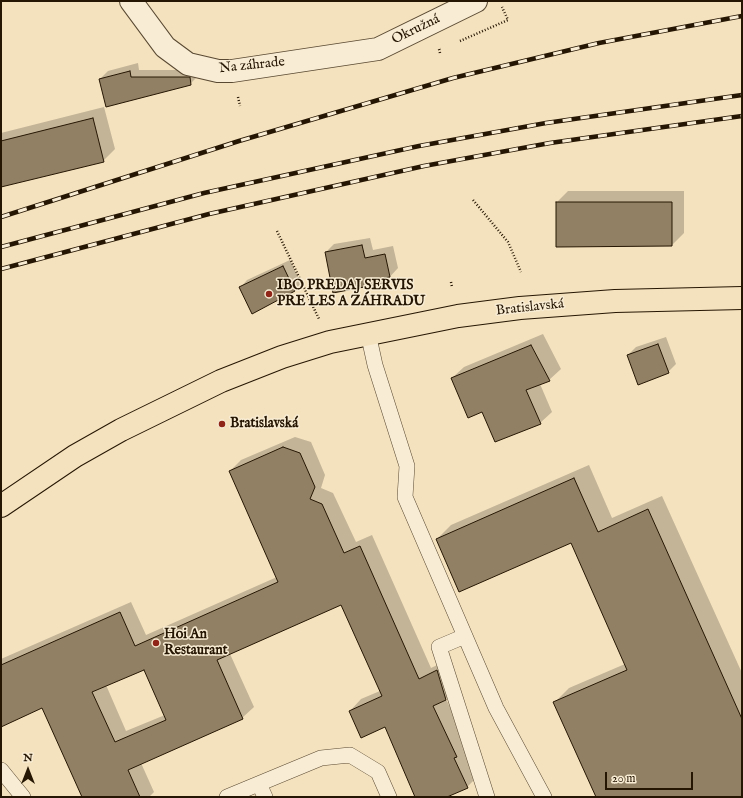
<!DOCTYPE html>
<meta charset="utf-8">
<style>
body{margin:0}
#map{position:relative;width:743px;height:798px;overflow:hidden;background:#f4e1bd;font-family:"IM FELL English",serif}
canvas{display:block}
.frame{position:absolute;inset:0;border:2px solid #251603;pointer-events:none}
.north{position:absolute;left:8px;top:750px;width:40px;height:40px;-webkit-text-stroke:3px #f8ecd4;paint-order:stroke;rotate:0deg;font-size:11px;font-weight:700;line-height:16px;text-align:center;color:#251603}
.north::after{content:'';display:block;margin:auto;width:14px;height:18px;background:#251603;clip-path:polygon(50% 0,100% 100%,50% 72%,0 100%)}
.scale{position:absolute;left:605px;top:772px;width:88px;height:18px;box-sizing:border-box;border:2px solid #251603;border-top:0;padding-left:5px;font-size:12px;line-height:14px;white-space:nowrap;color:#251603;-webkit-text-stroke:3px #f8ecd4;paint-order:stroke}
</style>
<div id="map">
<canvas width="743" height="798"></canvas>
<div class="frame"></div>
<div class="north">N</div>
<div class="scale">20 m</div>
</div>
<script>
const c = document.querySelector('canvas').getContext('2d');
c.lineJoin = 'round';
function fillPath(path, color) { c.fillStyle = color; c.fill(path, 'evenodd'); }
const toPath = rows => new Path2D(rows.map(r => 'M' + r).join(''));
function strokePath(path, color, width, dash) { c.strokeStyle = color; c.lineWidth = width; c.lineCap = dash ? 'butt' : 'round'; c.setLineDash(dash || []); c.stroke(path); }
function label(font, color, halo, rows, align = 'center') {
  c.font = font + ' "IM FELL English",serif'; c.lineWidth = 3; c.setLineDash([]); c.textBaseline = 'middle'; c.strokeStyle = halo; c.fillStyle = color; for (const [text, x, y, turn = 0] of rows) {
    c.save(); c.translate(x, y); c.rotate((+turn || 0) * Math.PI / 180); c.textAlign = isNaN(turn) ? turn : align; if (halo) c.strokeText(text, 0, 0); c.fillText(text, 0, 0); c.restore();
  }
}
fillPath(toPath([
 [138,63,139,70,198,70,198,76,190,84,100,79,108,71],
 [104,107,115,149,103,161,1,186,1,133],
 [568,191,684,191,684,233,672,245,557,202],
 [370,238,373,250,393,246,398,268,385,282,326,252,334,244],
 [290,260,301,283,295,290,253,312,241,287,247,280],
 [543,334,561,369,549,380,540,384,552,412,540,423,483,411,452,378,464,367],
 [666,337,676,364,668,372,628,355,636,347],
 [295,437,311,442,325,475,321,488,333,493,356,542,372,535,431,668,448,660,457,688,446,699,468,745,478,776,467,787,445,797,416,797,385,726,350,711,361,699,380,691,342,604,230,654,254,707,242,718,141,763,154,792,149,797,83,797,42,707,1,726,1,659,131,602,146,635,277,577,230,471,241,460],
 [144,669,165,715,126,731,106,685],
 [589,465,612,518,662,496,742,673,742,797,597,797,555,702,569,688,625,664,571,542,437,539,451,525]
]), '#0003');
const building = toPath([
 [130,71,131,77,190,77,191,85,106,107,99,79,130,71],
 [93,118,104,162,1,187,1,141,93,118],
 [556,202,672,202,672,246,556,247,556,202],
 [362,245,365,258,385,254,390,277,384,278,385,283,333,293,325,252,362,245],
 [283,266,295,291,252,314,239,287,283,266],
 [658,344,669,373,638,385,627,355,658,344],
 [531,345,550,381,526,390,541,424,495,442,482,412,468,418,451,378,531,345],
 [283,447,300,453,315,487,310,499,322,504,344,553,360,546,419,679,437,670,446,700,433,706,457,757,454,758,468,788,447,797,415,797,385,727,361,738,349,711,382,696,341,605,217,660,243,719,128,770,140,797,82,797,42,708,1,727,1,665,120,612,135,646,278,582,229,471,283,447],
 [144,670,166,720,115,742,92,692,144,670],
 [574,478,598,532,648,509,742,719,742,797,596,797,553,702,627,670,571,543,459,592,436,539,574,478]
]);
fillPath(building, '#918064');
strokePath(building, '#251603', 1);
const service = toPath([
 [368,333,375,365,407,466,405,497,496,708,544,797],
 [465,636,439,647,487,797],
 [1,770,23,797],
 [259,784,265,797],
 [227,797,321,758,350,755,378,772,389,797]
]);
const minor = toPath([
 [131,1,165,47,188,64,218,71,232,71,378,49,476,1]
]);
const primary = toPath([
 [1,506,75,456,121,430,221,381,282,357,330,342,458,316,520,308,615,301,742,298]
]);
strokePath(service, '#594932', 16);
strokePath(minor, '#594932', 24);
strokePath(primary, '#251603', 24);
strokePath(toPath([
 [460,41,508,20,502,7],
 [440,53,439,49,441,49],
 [238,97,240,106],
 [473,200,508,242,521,272],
 [277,231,319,319],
 [451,282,452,287]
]), '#251603', 2.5, [1, 2]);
strokePath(service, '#f8ecd4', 15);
strokePath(minor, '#f8ecd4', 22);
strokePath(primary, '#f4e1bd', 22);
const rail = toPath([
 [1,217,239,141,453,78,599,43,742,16],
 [1,247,204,193,419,146,546,123,742,95],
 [1,269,209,214,424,166,550,143,742,116]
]);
strokePath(rail, '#251603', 4.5);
strokePath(rail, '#f8ecd4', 3, [9]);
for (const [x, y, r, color] of [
 [269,294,4,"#8f2418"],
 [222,424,4,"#8f2418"],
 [156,643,4,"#8f2418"]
]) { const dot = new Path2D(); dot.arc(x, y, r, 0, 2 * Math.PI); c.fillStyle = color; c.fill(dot); strokePath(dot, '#f8ecd4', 1.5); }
label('14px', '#251603', '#f8ecd4', [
 ["Okružná",416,30,-26],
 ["Na záhrade",252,66,-6],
 ["Bratislavská",530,308,-6]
]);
label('bold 14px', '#251603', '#f8ecd4', [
 ["IBO PREDAJ SERVIS",277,286],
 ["PRE LES A ZÁHRADU",277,302],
 ["Bratislavská",230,424],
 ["Hoi An",164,635],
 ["Restaurant",164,651]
], 'left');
</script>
